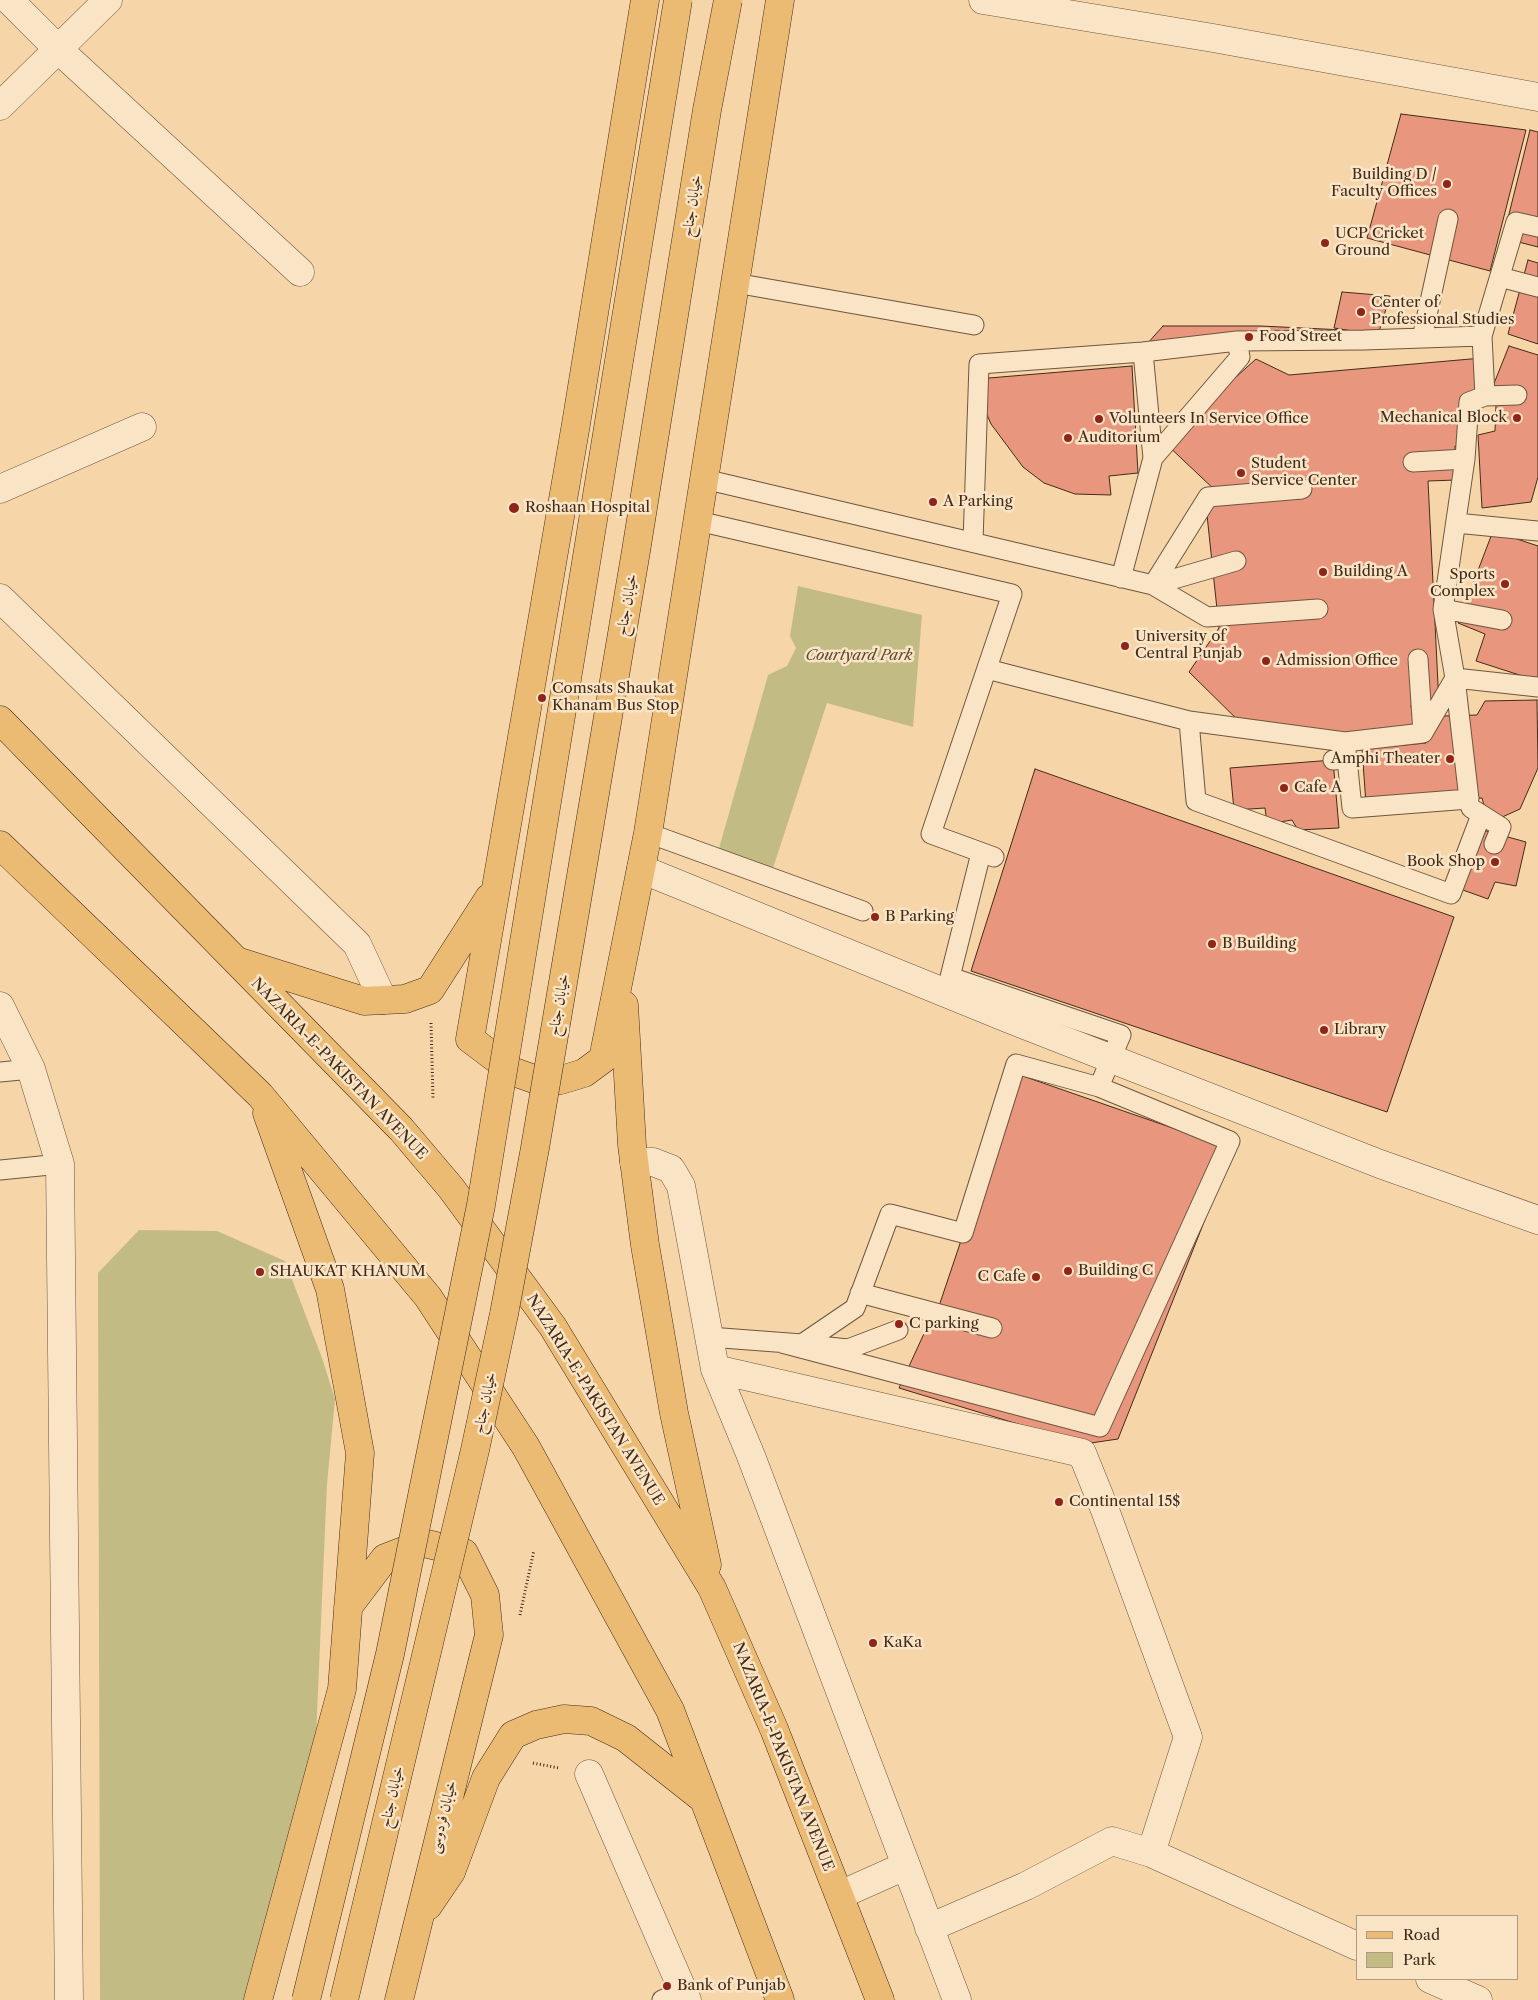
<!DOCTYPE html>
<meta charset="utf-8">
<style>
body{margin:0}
#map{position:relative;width:1538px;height:2000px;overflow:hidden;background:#f6d6a8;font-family:"Libre Caslon Text",serif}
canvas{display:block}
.legend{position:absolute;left:1356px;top:1915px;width:162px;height:65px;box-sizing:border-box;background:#f9e4c6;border:1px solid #b09a81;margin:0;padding:6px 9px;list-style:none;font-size:15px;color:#422b1a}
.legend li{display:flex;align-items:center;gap:10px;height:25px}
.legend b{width:25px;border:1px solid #b09a81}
</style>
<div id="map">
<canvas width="1538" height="2000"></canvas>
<ul class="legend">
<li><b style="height:6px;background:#ebbb74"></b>Road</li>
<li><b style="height:14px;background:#c2bc84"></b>Park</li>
</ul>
</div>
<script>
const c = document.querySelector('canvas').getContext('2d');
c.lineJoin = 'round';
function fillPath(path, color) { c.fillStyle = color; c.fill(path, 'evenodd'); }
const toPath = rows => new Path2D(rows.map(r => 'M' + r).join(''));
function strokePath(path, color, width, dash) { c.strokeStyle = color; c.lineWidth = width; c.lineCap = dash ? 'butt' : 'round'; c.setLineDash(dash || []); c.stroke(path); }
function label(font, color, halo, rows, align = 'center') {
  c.font = font + ' "Libre Caslon Text",Amiri,serif'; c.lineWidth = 5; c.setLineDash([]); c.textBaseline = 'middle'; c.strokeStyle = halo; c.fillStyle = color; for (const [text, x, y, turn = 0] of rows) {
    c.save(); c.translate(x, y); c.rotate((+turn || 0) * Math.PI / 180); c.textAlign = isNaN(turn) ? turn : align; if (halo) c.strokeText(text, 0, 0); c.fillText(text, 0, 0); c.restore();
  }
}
fillPath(toPath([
 [798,586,922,615,913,727,827,703,773,868,718,852,768,675,787,666,796,648,790,636],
 [139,1230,217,1231,285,1261,322,1358,335,1399,327,1484,315,1760,257,2000,100,2000,98,1273]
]), '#c2bc84');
const building = toPath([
 [1401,114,1526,130,1490,271,1367,238,1401,114],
 [1530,130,1538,132,1538,247,1503,238,1530,130],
 [1528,260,1538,263,1538,344,1508,334,1528,260],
 [1342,292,1390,296,1378,335,1334,328,1342,292],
 [1163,326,1261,326,1344,330,1343,346,1147,344,1163,326],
 [1509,346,1538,355,1538,477,1531,502,1482,508,1478,435,1495,431,1496,405,1493,386,1509,346],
 [1482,358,1478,414,1464,413,1466,447,1455,446,1456,480,1428,481,1439,705,1411,705,1414,728,1311,739,1252,734,1189,672,1219,628,1207,515,1217,492,1164,442,1256,359,1289,375,1482,358],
 [1132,366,1138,473,1109,476,1111,495,1075,494,1044,483,1023,467,991,424,981,401,977,379,1132,366],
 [1493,531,1538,546,1538,681,1476,661,1485,634,1458,623,1493,531],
 [1537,700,1538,768,1520,809,1489,823,1482,798,1366,804,1362,749,1426,743,1443,716,1477,715,1485,701,1537,700],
 [1333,760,1339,828,1298,830,1292,820,1267,824,1265,808,1234,810,1230,768,1333,760],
 [1035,769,1454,917,1387,1112,971,971,1035,769],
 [1479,829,1526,842,1516,886,1495,882,1488,899,1460,889,1479,829],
 [1017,1074,1233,1149,1118,1439,1084,1444,899,1388,933,1314,938,1309,1017,1074]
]);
fillPath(building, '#e8967d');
strokePath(building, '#422b1a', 1);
const service = toPath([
 [1500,277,1538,287],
 [735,283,974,325],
 [1482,336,1485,396,1517,395],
 [1422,338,1448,219],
 [1237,341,1364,340,1482,336,1516,222,1538,227],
 [1143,352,1237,341,1240,357,1153,458],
 [1465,459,1443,609,1502,620],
 [1413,462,1465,459,1469,402,1485,396],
 [704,479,1153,585,1207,617,1318,609],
 [698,521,1012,594,931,834,994,857],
 [1456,523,1538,531],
 [973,542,979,364,1143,352,1153,458,1121,578],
 [1153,585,1208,497,1302,489],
 [1153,585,1236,561],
 [1443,609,1455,678,1538,687],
 [1418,659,1423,733,1455,678],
 [987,669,1189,721,1196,801,1451,894,1481,815],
 [1189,721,1345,742],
 [1347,759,1352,808,1469,799,1455,678],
 [1333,760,1347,759,1345,742,1423,733],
 [1471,808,1501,827,1494,844],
 [648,833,863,911],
 [981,853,950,977,1121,1035,1099,1087],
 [0,1072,31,1069],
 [0,1170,60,1164],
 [860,1293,992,1328],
 [709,1337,802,1344,855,1308,890,1214,963,1233,1016,1064,1099,1087,1230,1141,1100,1427,782,1343],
 [828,1347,848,1349,898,1330],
 [662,2000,683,1991]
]);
const minor = toPath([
 [9,0,59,50,300,272],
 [983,0,1213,38,1538,97],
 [0,106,108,0],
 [0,489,142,427],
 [0,598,357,944,383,1000],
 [641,869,1012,1020,1380,1164,1538,1220],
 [0,1006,31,1069,60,1164,69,2000],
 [634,1162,653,1162,671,1169,681,1186,715,1369,751,1456,957,2000],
 [715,1369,1082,1453,1105,1510,1188,1737,1151,1853],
 [589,1774,687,2000],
 [840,1895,905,1866],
 [929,1928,1026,1886,1112,1841,1151,1853,1357,1946],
 [1430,1979,1478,2000]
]);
const primary = toPath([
 [645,0,576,424,470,1039,514,1072,537,1080,561,1080,584,1073,603,1059,648,833,780,0],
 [0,720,401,1129,451,1188,553,1327,712,1588,774,1729,880,2000],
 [0,845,260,1095,428,1297,526,1447,670,1710,780,2000],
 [240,962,364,1001,405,999,430,990,489,898],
 [624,1005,632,1145,645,1245,674,1413,707,1565],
 [348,1607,385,1558,424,1543,464,1553,485,1595,489,1635,399,2000],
 [428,1906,451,1872,486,1778,513,1735,536,1725,564,1719,591,1721,626,1738,702,1798],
 [258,2000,342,1689,360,1453,330,1289,267,1113]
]);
strokePath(service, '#6f563e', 21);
strokePath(minor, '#6f563e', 29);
strokePath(primary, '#422b1a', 29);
strokePath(toPath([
 [431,1023,433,1099],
 [520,1615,534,1550],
 [533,1763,559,1768]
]), '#422b1a', 3, [1, 2.5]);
strokePath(service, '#f9e4c6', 19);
strokePath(minor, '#f9e4c6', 28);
strokePath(primary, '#ebbb74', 28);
const primaryBridge = toPath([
 [306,2000,390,1654,481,1205,678,0],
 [344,2000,475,1450,504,1314,535,1148,636,551,707,110,728,0]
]);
strokePath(primaryBridge, '#422b1a', 29, []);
strokePath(primaryBridge, '#ebbb74', 28);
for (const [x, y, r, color] of [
 [1447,184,5,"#8f2418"],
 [1325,243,5,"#8f2418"],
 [1361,312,5,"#8f2418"],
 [1249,337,5,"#8f2418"],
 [1517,418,5,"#8f2418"],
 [1099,419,5,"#8f2418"],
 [1068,438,5,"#8f2418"],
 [1241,473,5,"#8f2418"],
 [933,502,5,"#8f2418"],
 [514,508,6,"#8f2418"],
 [1323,572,5,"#8f2418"],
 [1505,584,5,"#8f2418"],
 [1125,646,5,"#8f2418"],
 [1266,661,5,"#8f2418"],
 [542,698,5,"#8f2418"],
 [1450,759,5,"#8f2418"],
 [1284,788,5,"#8f2418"],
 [1495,862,5,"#8f2418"],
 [875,917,5,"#8f2418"],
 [1212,944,5,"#8f2418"],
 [1324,1030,5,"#8f2418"],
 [1068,1271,5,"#8f2418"],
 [260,1272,5,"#8f2418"],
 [1036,1277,5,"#8f2418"],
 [899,1324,5,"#8f2418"],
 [1059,1502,5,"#8f2418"],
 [873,1643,5,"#8f2418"],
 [667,1986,5,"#8f2418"]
]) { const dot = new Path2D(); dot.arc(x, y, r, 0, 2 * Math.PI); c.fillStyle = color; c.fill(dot); strokePath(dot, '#f9e4c6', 2); }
label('15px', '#422b1a', '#f9e4c6', [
 ["Building D /",1437,175,"right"],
 ["Faculty Offices",1437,192,"right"],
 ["UCP Cricket",1335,234],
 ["Ground",1335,251],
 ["Center of",1371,303],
 ["Professional Studies",1371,320],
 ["Food Street",1259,337],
 ["Mechanical Block",1507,418,"right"],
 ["Volunteers In Service Office",1109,419],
 ["Auditorium",1078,438],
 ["Student",1251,464],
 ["Service Center",1251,481],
 ["A Parking",943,502],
 ["Roshaan Hospital",525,508],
 ["Building A",1333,572],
 ["Sports",1495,575,"right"],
 ["Complex",1495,592,"right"],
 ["University of",1135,637],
 ["Central Punjab",1135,654],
 ["Admission Office",1276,661],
 ["Comsats Shaukat",552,689],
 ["Khanam Bus Stop",552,706],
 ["Amphi Theater",1440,759,"right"],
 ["Cafe A",1294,788],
 ["Book Shop",1485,862,"right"],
 ["B Parking",885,917],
 ["B Building",1222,944],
 ["Library",1334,1030],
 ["Building C",1078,1271],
 ["SHAUKAT KHANUM",270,1272],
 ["C Cafe",1026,1277,"right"],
 ["C parking",909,1324],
 ["Continental 15$",1069,1502],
 ["KaKa",883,1643],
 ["Bank of Punjab",677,1986]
], 'left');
label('15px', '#422b1a', '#f9e4c6', [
 ["خیابان جناح",692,206,-81],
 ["خیابان جناح",627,605,-80],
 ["خیابان جناح",559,1005,-80],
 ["NAZARIA-E-PAKISTAN AVENUE",339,1069,46],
 ["NAZARIA-E-PAKISTAN AVENUE",595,1400,58],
 ["خیابان جناح",485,1403,-78],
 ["NAZARIA-E-PAKISTAN AVENUE",783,1757,68],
 ["خیابان جناح",392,1797,-77],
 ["خیابان فردوسی",443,1817,-76]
]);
label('italic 15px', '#5c482f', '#f9e4c6', [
 ["Courtyard Park",859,656]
]);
</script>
